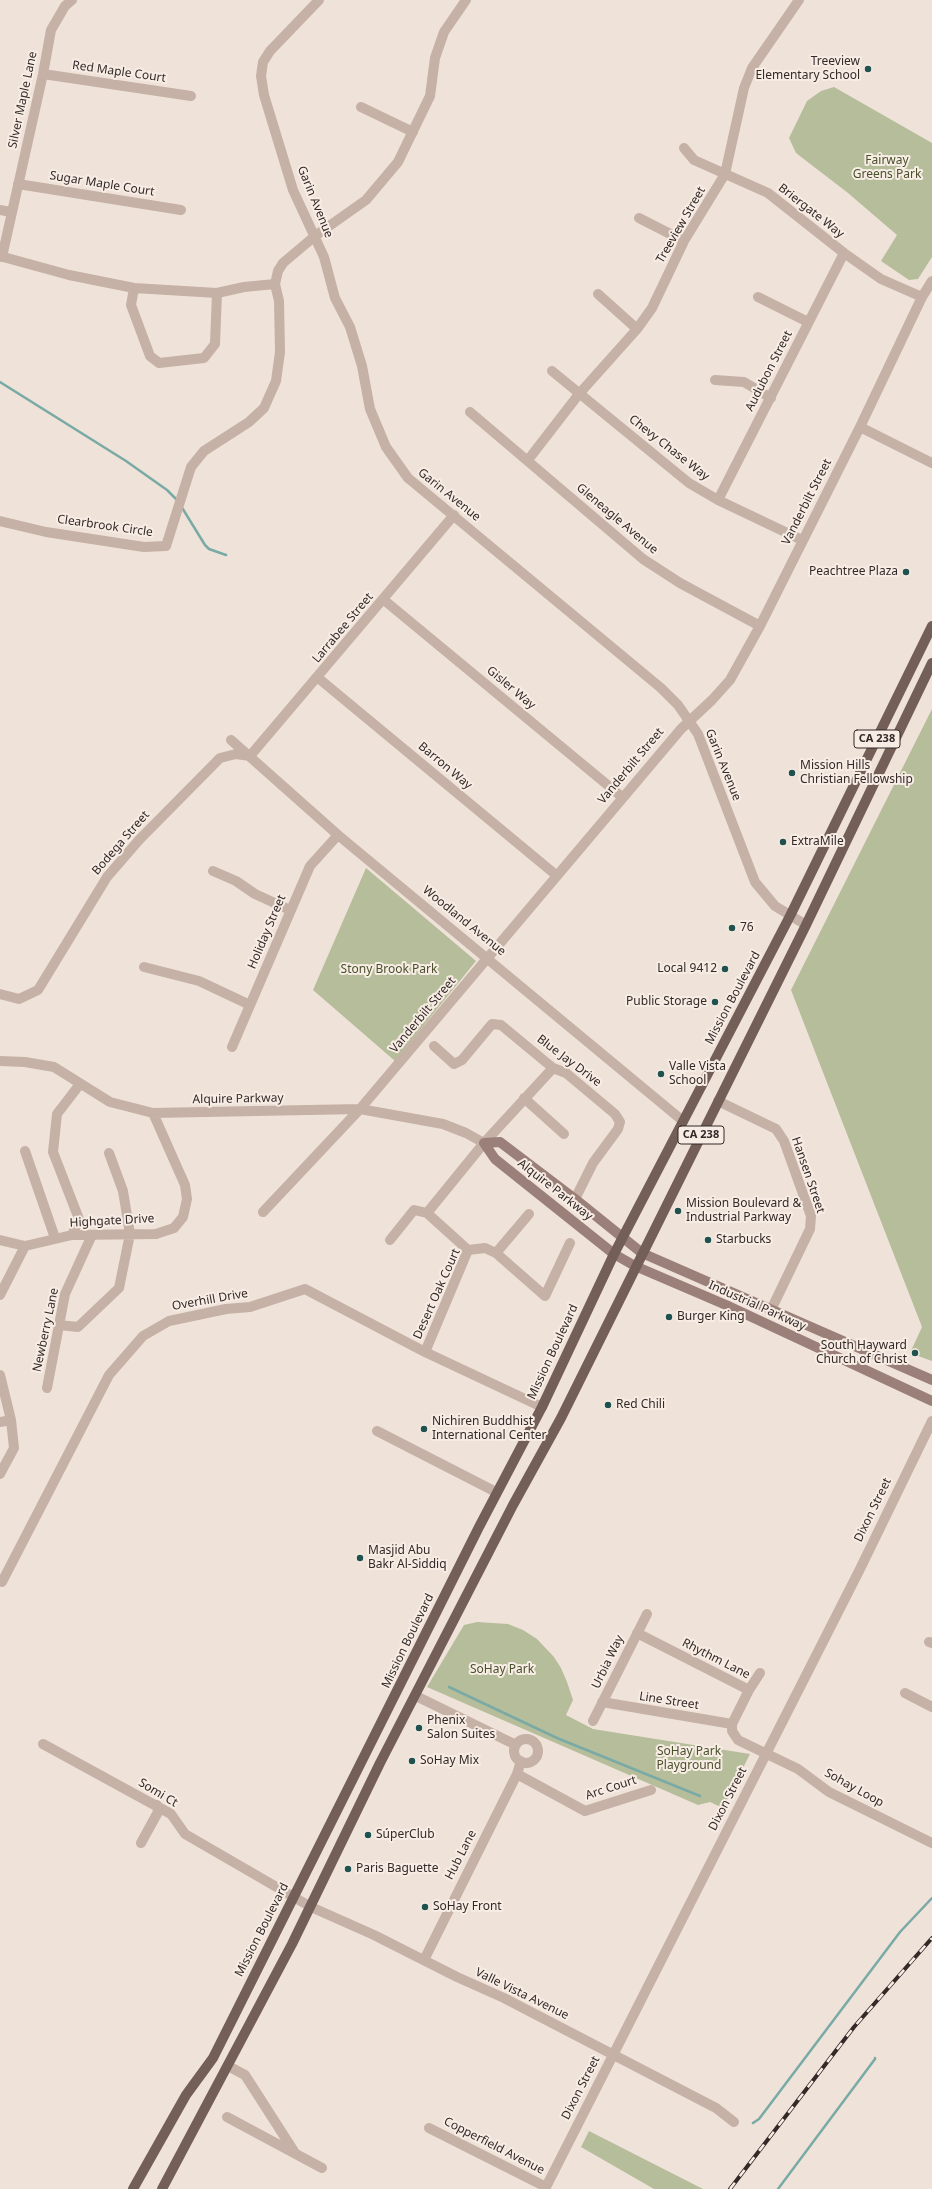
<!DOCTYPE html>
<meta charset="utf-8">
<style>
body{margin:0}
canvas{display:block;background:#efe2d9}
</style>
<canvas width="932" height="2189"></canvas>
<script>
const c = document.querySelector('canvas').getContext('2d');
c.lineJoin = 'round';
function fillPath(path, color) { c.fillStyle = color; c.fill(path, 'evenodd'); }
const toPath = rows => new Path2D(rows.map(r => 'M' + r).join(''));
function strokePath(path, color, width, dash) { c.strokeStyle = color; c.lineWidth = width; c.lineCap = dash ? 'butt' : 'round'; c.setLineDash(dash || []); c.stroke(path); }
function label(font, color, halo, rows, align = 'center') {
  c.font = font + ' "Noto Sans",sans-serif'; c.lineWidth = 4; c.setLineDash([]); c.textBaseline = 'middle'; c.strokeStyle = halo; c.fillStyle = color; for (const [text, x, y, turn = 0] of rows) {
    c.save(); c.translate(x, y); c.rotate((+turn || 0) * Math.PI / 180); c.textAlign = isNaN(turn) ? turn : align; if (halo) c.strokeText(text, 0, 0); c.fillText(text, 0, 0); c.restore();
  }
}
fillPath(toPath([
 [834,87,932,143,932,257,918,279,909,280,881,261,897,235,848,193,796,153,789,138,807,101,821,91],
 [932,709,932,1361,910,1353,922,1327,791,990],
 [366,868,476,961,395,1061,313,990],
 [477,1622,508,1624,523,1630,537,1639,554,1657,561,1668,567,1682,573,1700,566,1715,593,1729,750,1754,723,1808,710,1802,698,1805,427,1687,464,1625],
 [589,2131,703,2189,654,2189,581,2147]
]), '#b6bd9a');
strokePath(toPath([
 [0,382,126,461,167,490,177,500],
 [181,506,205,545,209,549,226,555],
 [449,1687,557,1738,700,1796],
 [753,2123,759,2119,900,1932,932,1898],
 [778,2189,875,2059,875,2058]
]), '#7aaaa6', 2.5);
strokePath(toPath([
 [319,0,270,51,263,62,261,76,264,95,293,190,324,257,335,298,350,327,362,366,370,409,386,447,408,478,661,688,678,705,698,734,755,882,775,906,806,925],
 [43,74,191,96],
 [361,107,413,132],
 [684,148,694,160,768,193,844,253,881,279,922,297],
 [18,184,181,210],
 [0,210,11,212],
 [639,218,684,241],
 [0,256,69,275,134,288,217,293,244,287,275,284],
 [2,257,43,74,51,30,65,6,72,0],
 [134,288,131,305,150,356,159,363,204,358,215,344,217,293],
 [598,294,637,329],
 [758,297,808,322],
 [552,371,689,483,718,500,802,540],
 [715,380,744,382,771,398],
 [470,412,643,559,680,583,760,626],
 [860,427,932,463],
 [528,460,579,394,637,329,652,308,684,241,725,174,744,88,752,68,799,0],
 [718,500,844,253],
 [0,521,46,532,144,547,166,546,191,467,204,451,249,422,264,408,276,381,280,352,279,301,275,284,278,271,283,263,315,236,366,200,398,162,430,96,435,58,444,32,466,0],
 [384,600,622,797],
 [317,677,556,875],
 [231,740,338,835,683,1121],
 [213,871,236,881,255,894,290,910],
 [144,967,199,981,250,1005],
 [0,994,19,999,38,990,107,877,139,840,220,758,236,754,250,756,454,515],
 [434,1046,454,1064,462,1060,492,1024,501,1025,553,1068,566,1073,615,1114,620,1122,618,1129,593,1163,575,1199],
 [232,1047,310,866,338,835],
 [0,1061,25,1062,54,1067,110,1102,153,1113,360,1109,443,1124,466,1133,484,1143],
 [524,1098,564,1134],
 [718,1101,776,1129,784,1141,811,1216,810,1229,771,1310],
 [25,1151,55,1238],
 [263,1212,360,1109,681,729,712,700,730,680,760,626,860,427,922,297,932,281],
 [427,1213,468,1250],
 [72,1235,79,1219,53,1152,57,1114,80,1084],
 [0,1240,25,1246,72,1235,156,1234,174,1228,183,1217,187,1199,185,1185,153,1113],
 [390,1240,414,1210,427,1213,484,1143,553,1068],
 [468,1250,485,1248,496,1253,545,1296,570,1243],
 [496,1253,529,1214],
 [0,1295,25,1246],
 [59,1325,78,1327,119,1288,130,1234,123,1191,109,1153],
 [425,1352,468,1250],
 [0,1375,11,1420,0,1422],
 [47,1388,65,1294,92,1235],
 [377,1431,496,1492],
 [0,1474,14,1448,11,1420],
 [0,1581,2,1582,109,1375,143,1336,169,1321,226,1309,250,1307,305,1289,425,1352,542,1407],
 [637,1633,749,1690,732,1724,732,1731,738,1740,798,1769,829,1792,932,1843],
 [929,1642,932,1643],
 [749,1690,760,1673],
 [905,1693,932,1707],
 [416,1696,516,1745],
 [602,1702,732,1724],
 [593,1721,647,1614],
 '514 1751a12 12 0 1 1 24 0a12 12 0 1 1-24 0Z',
 [43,1744,171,1814,185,1834,311,1907,374,1935,457,1977,504,1998,716,2108,734,2122],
 [517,1774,585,1811,651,1790],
 [141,1843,158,1812,157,1805],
 [424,1960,517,1774,521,1761],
 [228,2066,245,2075,295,2153],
 [227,2117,322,2168],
 [429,2128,546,2187],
 [545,2189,860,1569,932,1421]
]), '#c6b1a6', 10);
strokePath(toPath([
 [484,1143,495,1159,614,1254,635,1266,726,1305,932,1401],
 [484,1143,500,1142,575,1199,642,1253,932,1380]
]), '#9a8078', 10);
strokePath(toPath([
 [133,2189,186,2095,213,2058,479,1527,542,1407,614,1254,790,916,932,626],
 [162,2189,292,1944,380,1763,513,1505,561,1418,806,925,932,663]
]), '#745e58', 10);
const rail = toPath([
 [730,2189,854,2027,932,1938]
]);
strokePath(rail, '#332927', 4);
strokePath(rail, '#f8ede5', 2.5, [8]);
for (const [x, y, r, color] of [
 [868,69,4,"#1f524e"],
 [906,572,4,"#1f524e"],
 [792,773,4,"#1f524e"],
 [783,842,4,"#1f524e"],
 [732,928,4,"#1f524e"],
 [725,969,4,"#1f524e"],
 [715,1002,4,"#1f524e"],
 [661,1074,4,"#1f524e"],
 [678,1211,4,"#1f524e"],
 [708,1240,4,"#1f524e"],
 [669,1317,4,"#1f524e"],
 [915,1353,4,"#1f524e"],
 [608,1405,4,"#1f524e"],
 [424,1429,4,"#1f524e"],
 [360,1558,4,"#1f524e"],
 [419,1728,4,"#1f524e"],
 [412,1761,4,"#1f524e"],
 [368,1835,4,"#1f524e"],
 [348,1869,4,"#1f524e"],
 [425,1907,4,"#1f524e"]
]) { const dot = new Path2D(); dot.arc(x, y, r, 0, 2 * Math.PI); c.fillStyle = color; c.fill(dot); strokePath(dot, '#f8ede5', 1.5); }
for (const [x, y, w] of [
 [877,739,46],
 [701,1135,46]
]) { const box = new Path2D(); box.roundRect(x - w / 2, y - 9, w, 18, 3); c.fillStyle = '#f8ede5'; c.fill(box); strokePath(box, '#332927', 1); }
label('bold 11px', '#332927', null, [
 ["CA 238",877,739],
 ["CA 238",701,1135]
]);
label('12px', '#332927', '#f8ede5', [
 ["Treeview",860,62,"right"],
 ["Elementary School",860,76,"right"],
 ["Peachtree Plaza",898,572,"right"],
 ["Mission Hills",800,766],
 ["Christian Fellowship",800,780],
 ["ExtraMile",791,842],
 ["76",740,928],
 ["Local 9412",717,969,"right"],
 ["Public Storage",707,1002,"right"],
 ["Valle Vista",669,1067],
 ["School",669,1081],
 ["Mission Boulevard &",686,1204],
 ["Industrial Parkway",686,1218],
 ["Starbucks",716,1240],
 ["Burger King",677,1317],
 ["South Hayward",907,1346,"right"],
 ["Church of Christ",907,1360,"right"],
 ["Red Chili",616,1405],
 ["Nichiren Buddhist",432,1422],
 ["International Center",432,1436],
 ["Masjid Abu",368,1551],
 ["Bakr Al-Siddiq",368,1565],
 ["Phenix",427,1721],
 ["Salon Suites",427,1735],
 ["SoHay Mix",420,1761],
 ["SúperClub",376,1835],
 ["Paris Baguette",356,1869],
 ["SoHay Front",433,1907]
], 'left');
label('12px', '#332927', '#f8ede5', [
 ["Red Maple Court",119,72,8],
 ["Silver Maple Lane",23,100,-78],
 ["Sugar Maple Court",102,184,9],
 ["Garin Avenue",315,202,68],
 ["Briergate Way",811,211,38],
 ["Treeview Street",681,225,-60],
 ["Audubon Street",769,371,-63],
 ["Chevy Chase Way",669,448,38],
 ["Garin Avenue",449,495,39],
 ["Vanderbilt Street",807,502,-63],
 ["Gleneagle Avenue",617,519,40],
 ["Clearbrook Circle",105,526,8],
 ["Larrabee Street",343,628,-50],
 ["Gisler Way",511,688,40],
 ["Garin Avenue",723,765,68],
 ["Barron Way",445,766,40],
 ["Vanderbilt Street",631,766,-50],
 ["Bodega Street",121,843,-49],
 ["Woodland Avenue",464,921,39],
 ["Holiday Street",267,932,-67],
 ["Mission Boulevard",733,998,-62],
 ["Vanderbilt Street",423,1015,-50],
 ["Blue Jay Drive",569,1061,37],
 ["Alquire Parkway",238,1099,-1],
 ["Hansen Street",808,1175,71],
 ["Alquire Parkway",555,1190,38],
 ["Highgate Drive",112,1221,-3],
 ["Desert Oak Court",437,1294,-66],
 ["Overhill Drive",210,1300,-10],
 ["Industrial Parkway",757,1306,24],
 ["Newberry Lane",46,1330,-78],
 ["Mission Boulevard",553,1352,-65],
 ["Dixon Street",873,1510,-64],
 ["Mission Boulevard",408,1641,-64],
 ["Rhythm Lane",716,1659,27],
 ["Urbia Way",608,1662,-64],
 ["Line Street",669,1701,9],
 ["Arc Court",611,1788,-18],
 ["Sohay Loop",854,1788,29],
 ["Somi Ct",158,1793,31],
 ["Dixon Street",728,1799,-63],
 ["Hub Lane",461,1855,-63],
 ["Mission Boulevard",262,1930,-63],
 ["Valle Vista Avenue",522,1994,26],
 ["Dixon Street",581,2088,-63],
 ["Copperfield Avenue",494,2146,27]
]);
label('12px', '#48502c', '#f8ede5', [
 ["Fairway",887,161],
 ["Greens Park",887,175],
 ["Stony Brook Park",389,970],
 ["SoHay Park",502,1670],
 ["SoHay Park",689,1752],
 ["Playground",689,1766]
]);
</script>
